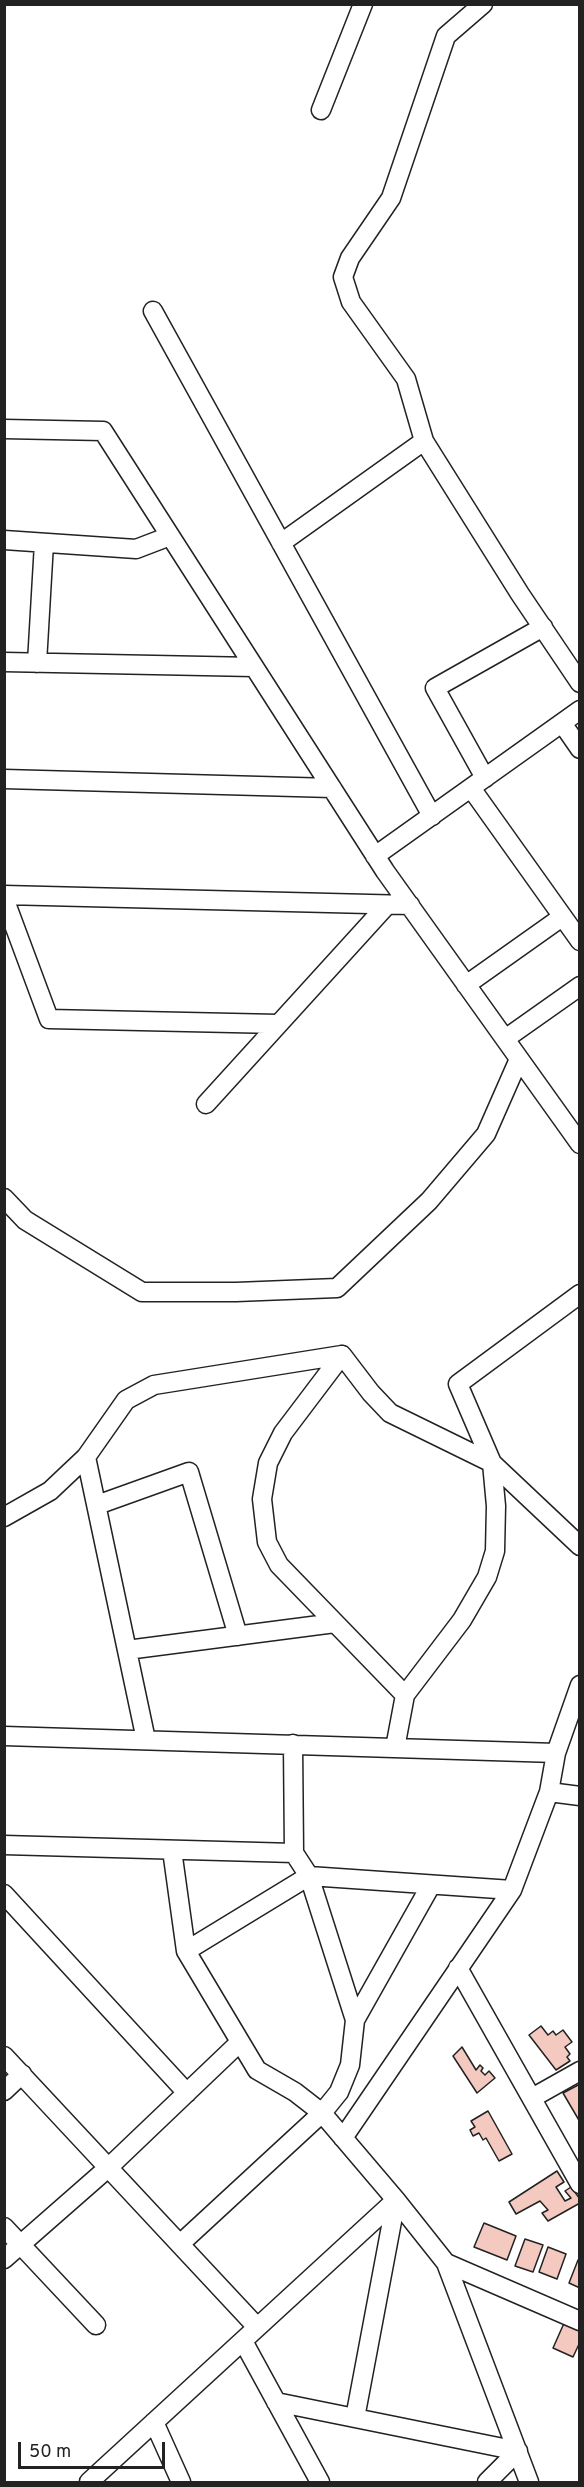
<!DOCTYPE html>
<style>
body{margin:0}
#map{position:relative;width:584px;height:2487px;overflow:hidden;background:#fff;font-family:Overpass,sans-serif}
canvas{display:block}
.frame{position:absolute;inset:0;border:6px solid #222;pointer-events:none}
.scale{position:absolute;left:18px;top:2442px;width:147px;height:27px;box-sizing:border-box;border:3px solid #222;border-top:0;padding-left:8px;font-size:18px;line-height:21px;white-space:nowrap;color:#222;-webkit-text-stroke:4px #fff;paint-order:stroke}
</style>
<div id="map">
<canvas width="584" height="2487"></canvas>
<div class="frame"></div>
<div class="scale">50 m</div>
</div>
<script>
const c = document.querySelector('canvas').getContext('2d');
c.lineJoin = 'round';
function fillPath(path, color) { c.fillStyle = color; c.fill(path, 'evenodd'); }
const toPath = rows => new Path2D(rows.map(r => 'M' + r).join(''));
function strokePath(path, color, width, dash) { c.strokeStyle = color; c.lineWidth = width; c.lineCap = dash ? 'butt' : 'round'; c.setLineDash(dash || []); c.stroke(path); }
const building = toPath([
 [541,2026,548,2035,553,2031,556,2035,563,2030,572,2042,565,2047,570,2054,567,2057,570,2061,556,2070,529,2035,541,2026],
 [462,2047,476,2070,480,2065,483,2068,481,2071,485,2075,489,2071,495,2078,477,2093,453,2056,462,2047],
 [580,2084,580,2122,563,2093,580,2084],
 [488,2111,512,2154,499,2161,486,2138,483,2140,479,2133,473,2136,470,2130,475,2127,471,2121,488,2111],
 [557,2171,564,2182,556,2187,565,2201,571,2198,565,2191,571,2187,580,2199,580,2203,548,2221,542,2213,548,2210,540,2201,516,2214,509,2202,557,2171],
 [484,2223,516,2236,507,2260,474,2247,484,2223],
 [525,2239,543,2245,533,2272,515,2266,525,2239],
 [548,2247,566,2254,557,2279,539,2272,548,2247],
 [578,2260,580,2261,580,2288,569,2283,578,2260],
 [565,2321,580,2328,580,2342,573,2357,553,2348,565,2321]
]);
fillPath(building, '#f3c9c0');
strokePath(building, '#222', 1.5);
const street = toPath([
 [483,4,446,36,391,198,350,258,343,277,351,302,406,379,424,441,520,594,580,683],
 [321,110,363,4],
 [153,311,432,816],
 [4,429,103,431,385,871,580,1144],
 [4,540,136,549,170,536],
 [281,543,424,441],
 [4,662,254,667],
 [37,663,44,543],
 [562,723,580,749],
 [485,778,435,688,543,627],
 [4,779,332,788],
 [471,788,580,941],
 [375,856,580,710],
 [4,895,410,905],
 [4,898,49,1019,278,1024],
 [466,985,562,917],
 [505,1039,580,986],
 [206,1104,387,905],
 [4,1198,25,1220,142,1292,236,1292,337,1288,429,1201,486,1134,519,1059],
 [342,1355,283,1433,268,1463,262,1499,267,1542,279,1565,405,1695],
 [342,1355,371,1393,390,1413,492,1463,580,1546],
 [86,1457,146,1740],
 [97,1505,189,1472,238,1636],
 [4,1517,50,1491,86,1457,126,1400,154,1385,342,1355],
 [127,1650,335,1623],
 [4,1736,556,1753],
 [293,1744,294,1853,309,1876,355,2020],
 [395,1748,405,1695,462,1620,487,1577,495,1551,496,1506,492,1463,458,1384,580,1294],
 [549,1792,580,1796],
 [4,1845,294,1853],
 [172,1850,186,1951,257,2070,295,2092,322,2113,396,2200,446,2263,529,2482],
 [4,1894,187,2093],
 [186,1951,309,1876,512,1890],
 [458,1968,580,2184],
 [4,2056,257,2327],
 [4,2091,22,2074],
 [532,2098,580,2071],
 [343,2138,512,1890,549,1792,556,1753,580,1685],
 [4,2227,96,2325],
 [180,2244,322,2113,339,2092,350,2065,355,2020,431,1885],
 [4,2259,109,2167,240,2042],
 [446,2263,580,2321],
 [243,2341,320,2482],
 [276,2402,518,2451],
 [355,2418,396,2200],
 [154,2422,181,2482],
 [89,2482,396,2200],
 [487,2482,518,2451]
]);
strokePath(street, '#222', 21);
strokePath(street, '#fff', 18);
</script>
